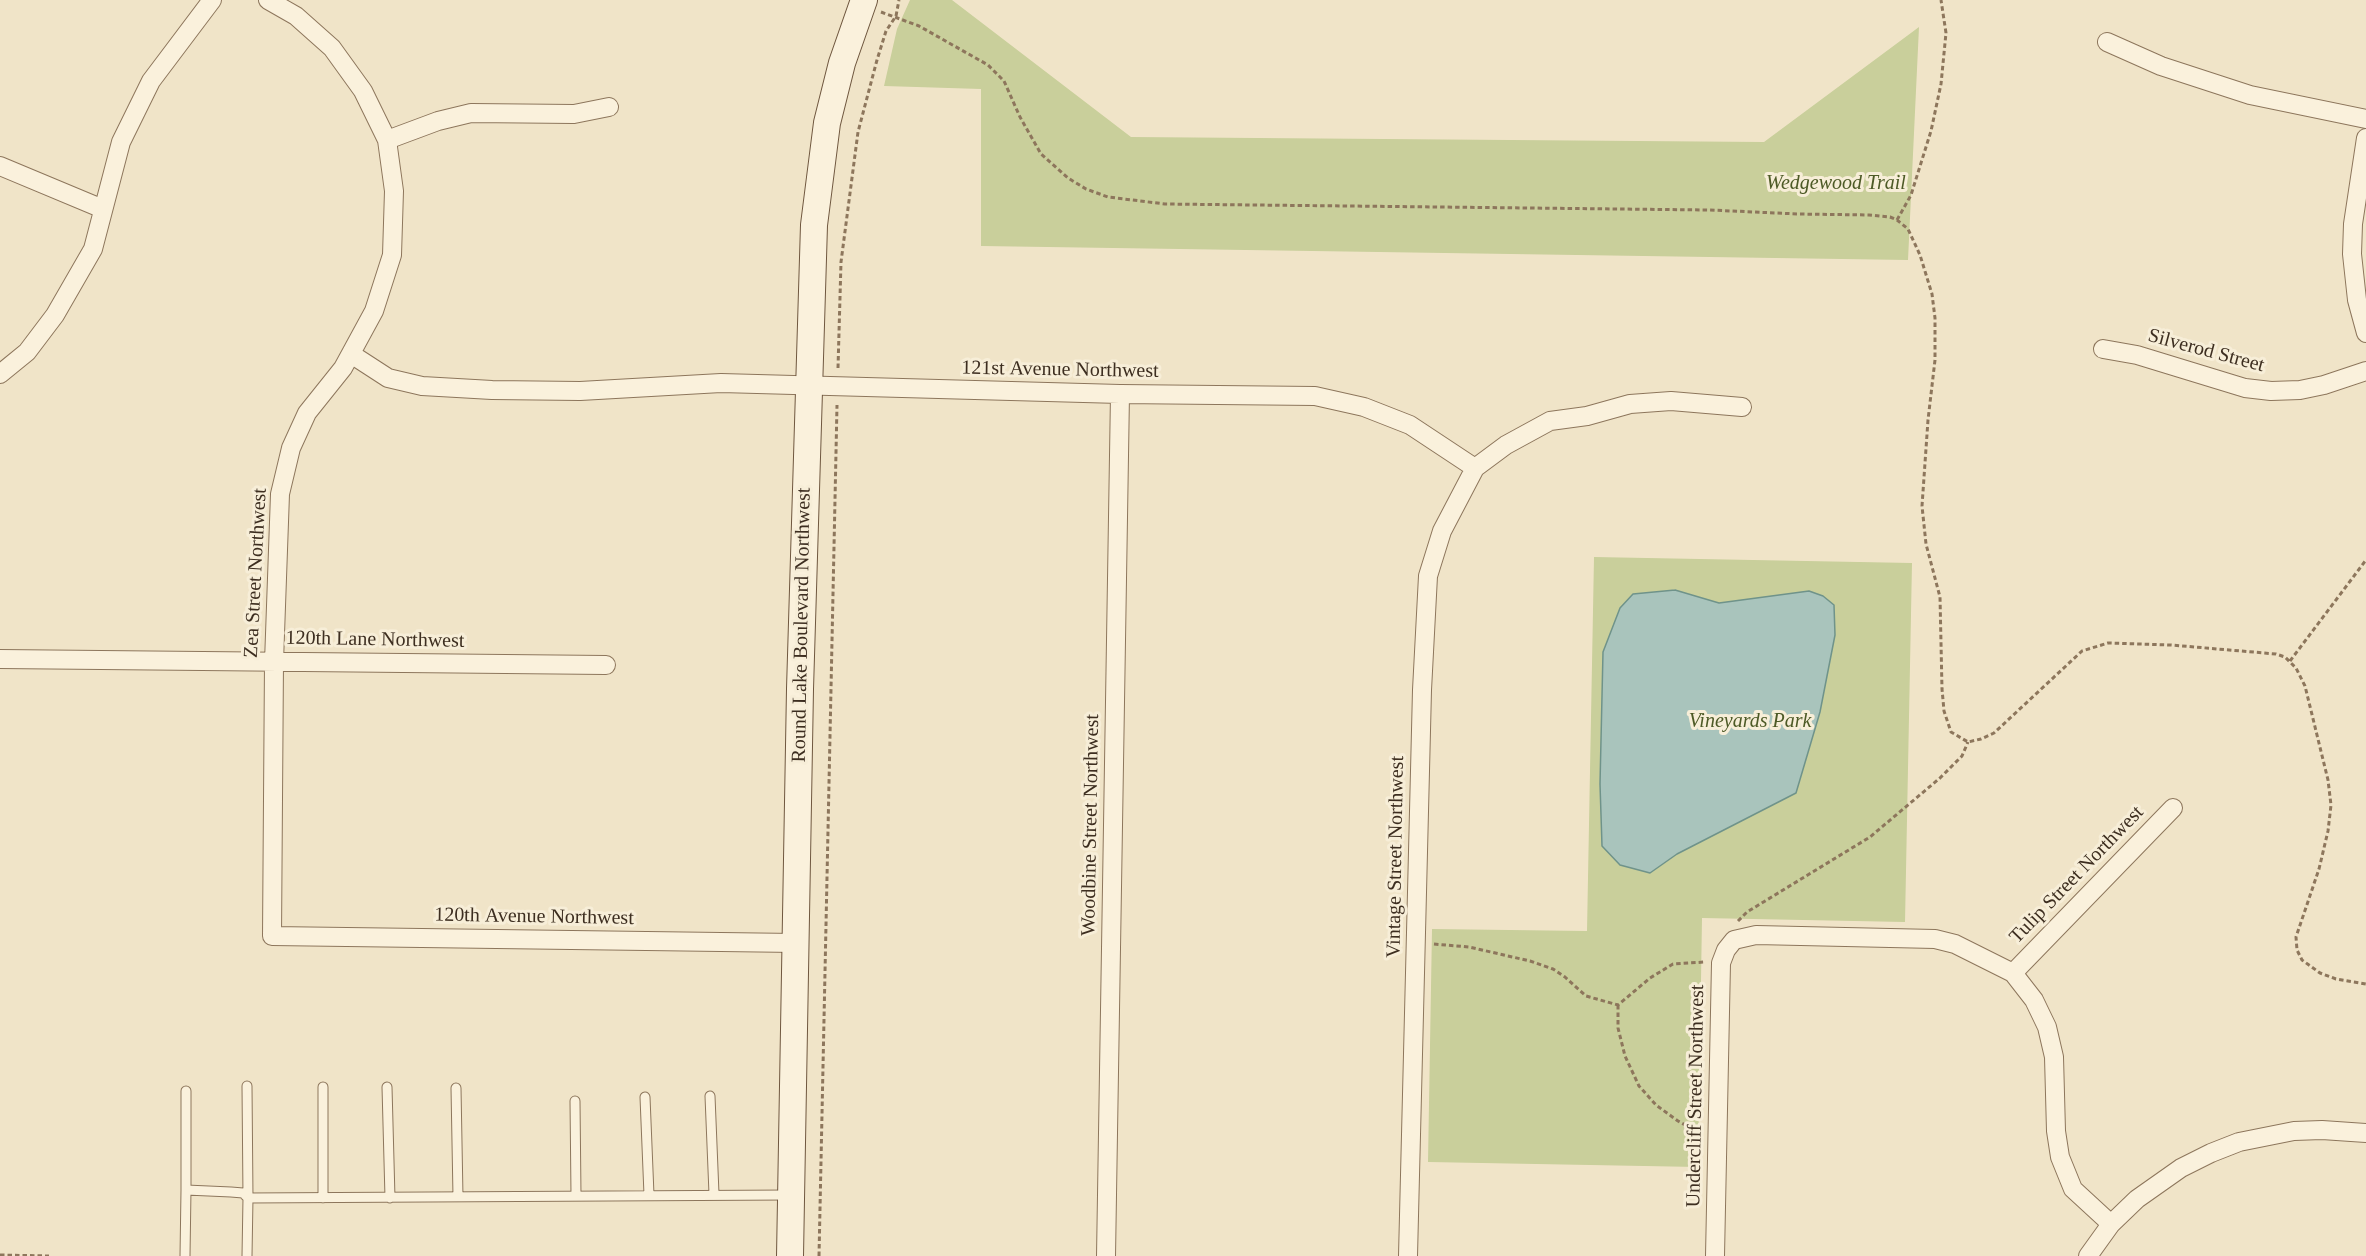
<!DOCTYPE html>
<style>
body{margin:0}
canvas{display:block;background:#f0e4c8}
</style>
<canvas width="2366" height="1256"></canvas>
<script>
const c = document.querySelector('canvas').getContext('2d');
c.lineJoin = 'round';
function fillPath(path, color) { c.fillStyle = color; c.fill(path, 'evenodd'); }
const toPath = rows => new Path2D(rows.map(r => 'M' + r).join(''));
function strokePath(path, color, width, dash) { c.strokeStyle = color; c.lineWidth = width; c.lineCap = dash ? 'butt' : 'round'; c.setLineDash(dash || []); c.stroke(path); }
function label(font, color, halo, rows, align = 'center') {
  c.font = font + ' Georgia,serif'; c.lineWidth = 6; c.setLineDash([]); c.textBaseline = 'middle'; c.strokeStyle = halo; c.fillStyle = color; for (const [text, x, y, turn = 0] of rows) {
    c.save(); c.translate(x, y); c.rotate((+turn || 0) * Math.PI / 180); c.textAlign = isNaN(turn) ? turn : align; if (halo) c.strokeText(text, 0, 0); c.fillText(text, 0, 0); c.restore();
  }
}
fillPath(toPath([
 [910,0,952,0,1131,137,1764,142,1919,27,1908,260,981,246,981,89,884,86,897,29],
 [1594,557,1912,563,1905,922,1702,918,1698,1167,1428,1162,1432,929,1587,931]
]), '#c9cf9b');
const water = toPath([
 [1675,590,1719,603,1809,591,1823,596,1834,605,1835,635,1820,712,1796,793,1677,854,1650,873,1620,865,1602,846,1600,784,1603,652,1620,608,1633,594,1675,590]
]);
fillPath(water, '#a9c4bc');
strokePath(water, '#6f938a', 1.5);
const service = toPath([
 [247,1086,248,1198],
 [323,1087,323,1198],
 [387,1087,390,1198],
 [456,1088,458,1197],
 [186,1091,186,1190,231,1192,243,1193,248,1198],
 [710,1096,714,1194],
 [645,1097,649,1195],
 [575,1101,576,1195],
 [185,1256,186,1190],
 [247,1256,248,1198,789,1195]
]);
const minor = toPath([
 [268,0,296,16,332,48,363,91,387,140,394,191,392,255,374,311,343,368,307,413,291,448,280,494,274,662,272,936,796,943],
 [2107,42,2161,66,2250,95,2366,119],
 [2366,138,2353,224,2352,254,2357,300,2366,333],
 [387,140,438,121,471,113,574,114,609,107],
 [0,166,103,209],
 [2103,349,2137,355,2245,388,2271,391,2300,390,2324,385,2366,371],
 [351,354,388,378,422,386,492,390,580,391,721,383,1120,394,1315,396,1364,407,1410,425,1475,468,1506,445,1550,421,1587,416,1630,404,1671,401,1742,407],
 [0,374,27,352,55,315,93,249,121,142,151,81,212,0],
 [0,659,606,665],
 [2013,973,2173,808],
 [1106,1256,1120,394],
 [1408,1256,1422,690,1428,576,1442,531,1475,468],
 [1715,1256,1721,963,1726,950,1734,940,1756,935,1935,939,1955,944,2013,973,2034,1000,2047,1027,2054,1057,2056,1131,2060,1157,2073,1189,2111,1224],
 [2088,1256,2111,1224,2137,1199,2181,1168,2211,1153,2239,1142,2294,1131,2322,1130,2366,1133]
]);
const secondary = toPath([
 [790,1256,800,689,814,225,827,123,842,63,864,0]
]);
strokePath(service, '#8d765c', 11);
strokePath(minor, '#8d765c', 20);
strokePath(secondary, '#6f573f', 28);
strokePath(toPath([
 [881,12,919,26,988,65,1004,81,1020,117,1041,154,1068,178,1086,189,1108,197,1165,204,1710,210,1798,214,1869,215,1890,217,1897,220,1908,229,1920,255,1932,294,1935,318,1935,360,1928,420,1922,506,1926,544,1940,597,1942,689,1944,711,1951,732,1968,742,1981,739,1994,733,2082,651,2108,643,2171,645,2276,654,2285,657,2296,668,2305,686,2328,780,2331,805,2328,831,2319,869,2296,937,2297,950,2302,960,2320,973,2336,979,2366,984],
 [1897,220,1911,195,1931,131,1941,84,1946,33,1941,0],
 [838,368,841,262,858,132,877,60,886,31,896,16,899,0],
 [2290,661,2366,560],
 [1738,921,1747,912,1870,837,1940,778,1962,756,1968,742],
 [1434,944,1469,947,1530,961,1553,969,1565,977,1586,996,1618,1005,1650,978,1673,964,1705,962],
 [1618,1005,1618,1028,1625,1056,1639,1086,1656,1105,1678,1121,1700,1133],
 [0,1255,49,1256],
 [819,1256,837,405]
]), '#8d765c', 3, [4.5, 3]);
strokePath(service, '#faf1dc', 9);
strokePath(minor, '#faf1dc', 18);
strokePath(secondary, '#faf1dc', 26);
label('italic 20px', '#4d5a26', '#f7eed8', [
 ["Wedgewood Trail",1836,184],
 ["Vineyards Park",1750,722]
]);
label('20px', '#3d2e20', '#f7eed8', [
 ["Silverod Street",2206,351,15],
 ["121st Avenue Northwest",1060,370,1],
 ["Zea Street Northwest",256,573,-87],
 ["Round Lake Boulevard Northwest",802,625,-89],
 ["120th Lane Northwest",375,640,1],
 ["Woodbine Street Northwest",1091,825,-89],
 ["Vintage Street Northwest",1396,857,-89],
 ["Tulip Street Northwest",2077,875,-46],
 ["120th Avenue Northwest",534,917,1],
 ["Undercliff Street Northwest",1696,1096,-89]
]);
</script>
